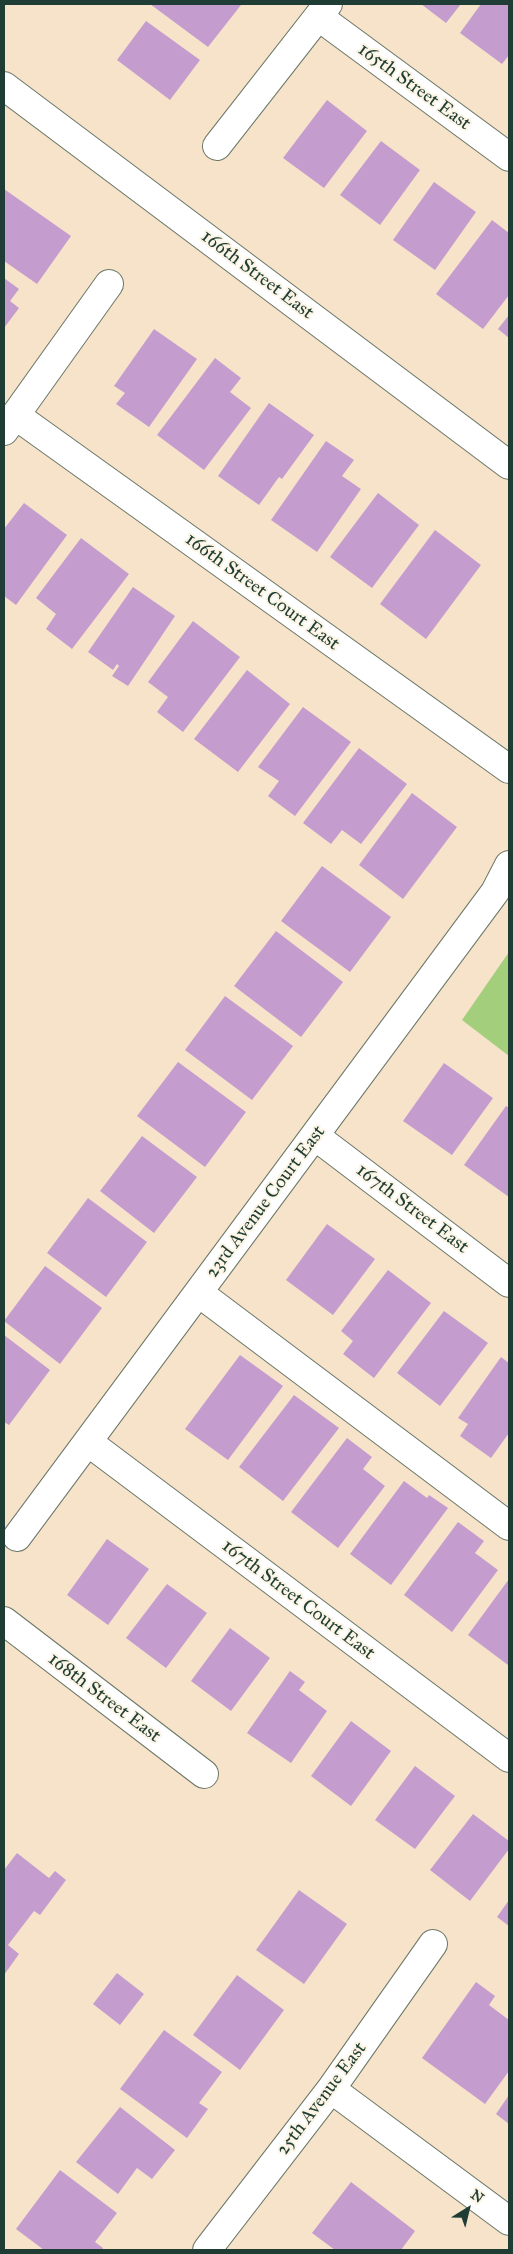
<!DOCTYPE html>
<style>
body{margin:0}
#map{position:relative;width:513px;height:2254px;overflow:hidden;background:#f7e3c9;font-family:"IM FELL Great Primer",serif}
canvas{display:block}
.frame{position:absolute;inset:0;border:5px solid #1f3d34;pointer-events:none}
.north{position:absolute;left:443px;top:2184px;width:50px;height:50px;-webkit-text-stroke:4px #fcf5e5;paint-order:stroke;rotate:36deg;font-size:14px;font-weight:700;line-height:20px;text-align:center;color:#1f3d34}
.north::after{content:'';display:block;margin:auto;width:18px;height:22px;background:#1f3d34;clip-path:polygon(50% 0,100% 100%,50% 72%,0 100%)}
</style>
<div id="map">
<canvas width="513" height="2254"></canvas>
<div class="frame"></div>
<div class="north">N</div>
</div>
<script>
const c = document.querySelector('canvas').getContext('2d');
c.lineJoin = 'round';
function fillPath(path, color) { c.fillStyle = color; c.fill(path, 'evenodd'); }
const toPath = rows => new Path2D(rows.map(r => 'M' + r).join(''));
function strokePath(path, color, width, dash) { c.strokeStyle = color; c.lineWidth = width; c.lineCap = dash ? 'butt' : 'round'; c.setLineDash(dash || []); c.stroke(path); }
function label(font, color, halo, rows, align = 'center') {
  c.font = font + ' "IM FELL Great Primer",serif'; c.lineWidth = 4; c.setLineDash([]); c.textBaseline = 'middle'; c.strokeStyle = halo; c.fillStyle = color; for (const [text, x, y, turn = 0] of rows) {
    c.save(); c.translate(x, y); c.rotate((+turn || 0) * Math.PI / 180); c.textAlign = isNaN(turn) ? turn : align; if (halo) c.strokeText(text, 0, 0); c.fillText(text, 0, 0); c.restore();
  }
}
fillPath(toPath([
 [509,952,509,1056,462,1020]
]), '#a3cf7c');
fillPath(toPath([
 [150,4,239,4,241,5,208,47],
 [421,4,461,4,446,23],
 [481,4,509,4,509,55,502,64,460,33],
 [146,21,200,60,170,100,117,60],
 [327,100,367,131,324,188,283,158],
 [381,141,420,170,380,225,340,195],
 [434,182,476,212,435,270,393,240],
 [4,189,71,236,37,284,4,261],
 [492,220,509,233,509,295,483,329,436,294],
 [4,278,19,289,10,301,19,308,4,328],
 [509,315,509,338,498,329],
 [154,329,197,359,149,427,116,404,125,393,114,386],
 [215,358,241,378,230,392,251,408,204,470,157,435],
 [269,403,314,435,282,479,279,477,259,505,218,476],
 [326,441,354,460,342,476,361,489,317,552,271,520],
 [378,493,419,525,372,588,330,557],
 [24,503,67,535,16,605,4,596,4,529],
 [435,530,481,565,426,639,380,604],
 [81,538,129,574,72,649,46,629,56,614,36,598],
 [133,587,175,616,128,686,112,676,119,666,117,664,113,670,88,652],
 [193,621,240,657,183,732,157,712,168,697,148,682],
 [247,670,290,704,238,772,194,739],
 [303,707,351,742,295,816,268,796,279,781,258,767],
 [359,748,407,784,361,844,342,830,331,844,303,823],
 [412,793,457,827,403,899,359,865],
 [322,866,391,917,350,972,281,921],
 [276,931,343,982,301,1037,234,986],
 [225,996,293,1046,252,1100,185,1050],
 [178,1062,246,1112,205,1167,137,1116],
 [444,1063,493,1098,452,1155,403,1121],
 [506,1106,509,1108,509,1197,464,1165],
 [142,1136,197,1177,154,1233,100,1191],
 [88,1198,147,1242,106,1297,47,1253],
 [327,1224,375,1259,333,1315,286,1280],
 [45,1266,102,1308,60,1364,4,1321],
 [388,1270,431,1303,374,1378,343,1354,353,1341,341,1331],
 [444,1311,488,1343,440,1406,397,1373],
 [4,1335,50,1370,9,1425,4,1422],
 [240,1355,283,1386,228,1460,185,1429],
 [501,1357,509,1363,509,1433,491,1458,460,1436,468,1424,458,1418],
 [294,1395,339,1428,283,1501,239,1467],
 [347,1438,372,1457,363,1469,385,1486,338,1548,291,1512],
 [404,1481,427,1498,429,1495,448,1508,391,1585,350,1554],
 [458,1522,484,1541,475,1553,498,1570,452,1632,404,1595],
 [107,1539,149,1569,108,1625,67,1595],
 [509,1579,509,1664,508,1665,468,1635],
 [167,1584,207,1613,166,1668,126,1638],
 [230,1628,270,1658,231,1711,191,1681],
 [290,1671,305,1682,299,1690,327,1711,291,1763,247,1733],
 [351,1721,391,1751,351,1806,311,1776],
 [415,1766,455,1796,415,1849,375,1820],
 [473,1814,509,1841,509,1849,470,1901,430,1870],
 [17,1853,49,1878,55,1871,66,1880,40,1915,34,1911,8,1945,19,1954,4,1975,4,1870],
 [299,1890,347,1924,304,1984,256,1950],
 [509,1900,509,1926,497,1917],
 [117,1973,144,1994,120,2025,93,2004],
 [237,1975,284,2010,240,2070,193,2035],
 [476,1982,495,1996,489,2005,509,2020,509,2071,485,2104,422,2058],
 [164,2030,222,2072,199,2103,208,2109,187,2138,120,2089],
 [509,2095,509,2124,496,2114],
 [120,2107,175,2150,152,2179,137,2168,118,2194,76,2162],
 [60,2170,117,2213,95,2242,103,2248,102,2250,44,2250,16,2229],
 [351,2182,415,2231,401,2250,335,2250,312,2233]
]), '#c49dce');
const minor = toPath([
 [319,17,509,157],
 [4,86,509,465],
 [217,146,328,4],
 [15,415,509,769],
 [4,431,109,284],
 [315,1136,509,1283],
 [199,1293,509,1526],
 [88,1442,509,1758],
 [17,1537,495,892,509,865],
 [4,1621,204,1774],
 [331,2089,509,2221],
 [207,2250,331,2089,433,1944]
]);
strokePath(minor, '#6b7768', 30);
strokePath(minor, '#fff', 28);
label('19px', '#1f3d34', '#fcf5e5', [
 ["165th Street East",414,87,36],
 ["166th Street East",257,275,37],
 ["166th Street Court East",262,592,36],
 ["23rd Avenue Court East",266,1202,-53],
 ["167th Street East",412,1209,37],
 ["167th Street Court East",298,1600,37],
 ["168th Street East",104,1698,37],
 ["25th Avenue East",322,2099,-53]
]);
</script>
